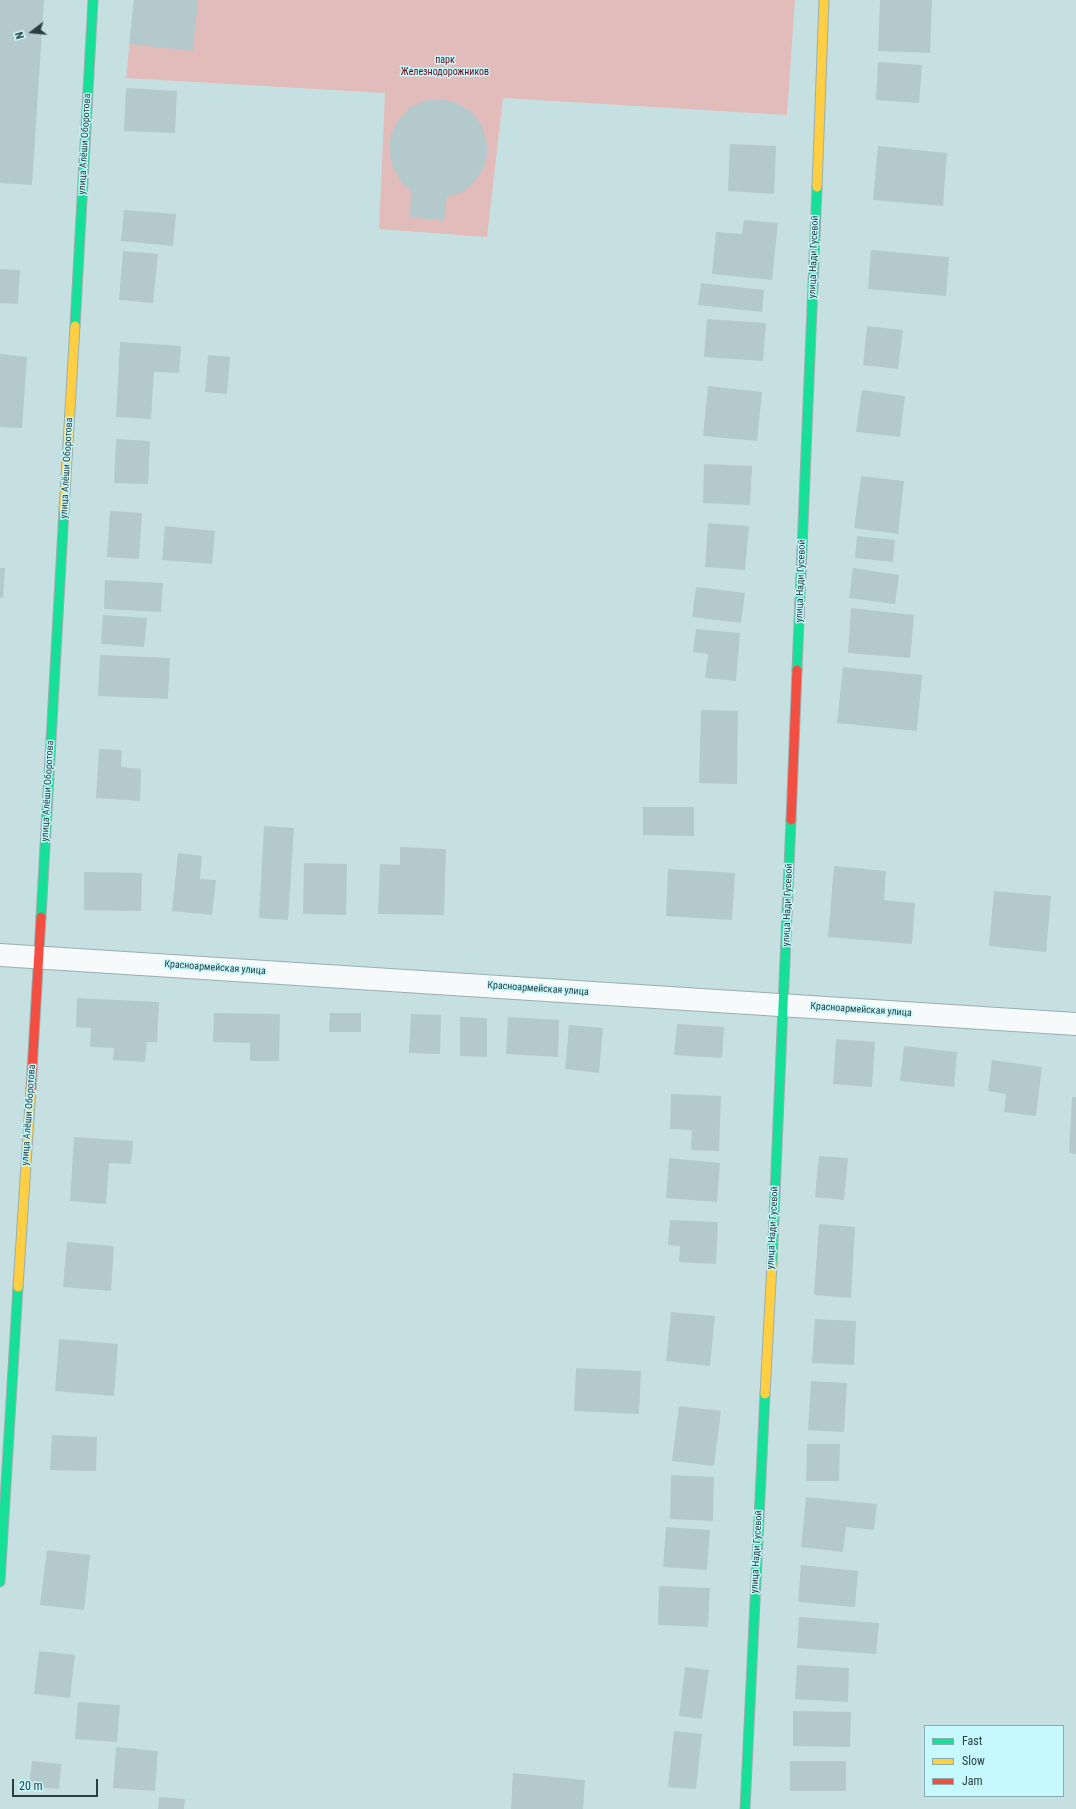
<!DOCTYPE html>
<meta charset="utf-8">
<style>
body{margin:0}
#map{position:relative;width:1076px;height:1809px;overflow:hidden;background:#c6e0e2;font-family:"Roboto Condensed",sans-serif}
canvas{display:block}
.legend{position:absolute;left:924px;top:1725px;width:140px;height:72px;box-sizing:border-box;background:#c6f9fd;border:1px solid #88aeb1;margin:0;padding:5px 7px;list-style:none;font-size:12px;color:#2a3e40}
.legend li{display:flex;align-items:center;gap:8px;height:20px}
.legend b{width:20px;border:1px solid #88aeb1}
.north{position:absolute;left:12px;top:12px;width:40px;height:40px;-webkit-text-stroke:3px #c6f9fd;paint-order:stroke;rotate:254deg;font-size:11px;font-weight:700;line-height:16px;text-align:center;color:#2a3e40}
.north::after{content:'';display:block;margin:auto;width:14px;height:18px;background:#2a3e40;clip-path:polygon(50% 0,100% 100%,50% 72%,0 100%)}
.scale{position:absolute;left:12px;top:1779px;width:86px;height:18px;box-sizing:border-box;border:2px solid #2a3e40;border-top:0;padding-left:5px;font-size:12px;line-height:14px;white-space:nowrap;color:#2a3e40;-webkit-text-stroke:3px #c6f9fd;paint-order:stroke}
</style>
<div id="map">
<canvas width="1076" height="1809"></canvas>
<ul class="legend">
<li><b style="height:5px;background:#16e098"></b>Fast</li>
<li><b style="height:5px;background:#ffcf43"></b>Slow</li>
<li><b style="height:5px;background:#f24e42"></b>Jam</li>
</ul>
<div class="north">N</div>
<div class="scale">20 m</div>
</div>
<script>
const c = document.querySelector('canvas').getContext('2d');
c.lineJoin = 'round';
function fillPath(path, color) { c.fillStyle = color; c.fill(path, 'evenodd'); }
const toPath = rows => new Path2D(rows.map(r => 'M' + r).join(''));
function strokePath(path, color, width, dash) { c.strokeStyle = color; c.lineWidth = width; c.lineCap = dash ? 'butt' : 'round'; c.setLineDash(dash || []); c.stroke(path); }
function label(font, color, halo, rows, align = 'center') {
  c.font = font + ' "Roboto Condensed",sans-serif'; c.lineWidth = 3; c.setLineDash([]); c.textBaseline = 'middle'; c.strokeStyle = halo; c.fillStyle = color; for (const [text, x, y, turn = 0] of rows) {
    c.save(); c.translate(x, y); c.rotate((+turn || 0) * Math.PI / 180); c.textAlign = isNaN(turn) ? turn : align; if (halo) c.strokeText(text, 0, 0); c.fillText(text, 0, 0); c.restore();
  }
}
fillPath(toPath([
 [134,0,795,0,787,115,503,98,487,237,379,229,385,93,126,78]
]), '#e2bcbb');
fillPath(toPath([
 [0,0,44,0,32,185,0,183],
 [134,0,198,0,193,51,129,44],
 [880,0,932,0,930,53,878,51],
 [878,62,922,65,919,103,876,100],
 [126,88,177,91,175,133,124,131],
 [441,99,457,103,472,112,482,126,488,148,485,165,476,180,463,192,447,197,444,221,409,217,412,192,402,183,393,168,389,151,391,134,399,119,411,107,427,100],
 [730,144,776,146,774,194,728,191],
 [878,146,947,153,943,206,873,200],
 [124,210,176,214,173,246,121,241],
 [744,220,778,223,772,280,712,274,716,232,742,234],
 [871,250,949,257,946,296,868,289],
 [123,251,158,254,153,303,119,300],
 [0,269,20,270,18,304,0,303],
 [701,283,764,290,762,312,698,305],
 [707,319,766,323,763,361,704,357],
 [867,326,903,330,898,369,863,365],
 [120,342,181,346,179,373,154,372,151,419,116,417],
 [0,354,27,357,22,428,0,427],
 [208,355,230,357,227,394,205,392],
 [708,386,762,392,757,441,703,436],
 [862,390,905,396,900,437,856,432],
 [116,439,150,441,148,484,114,483],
 [704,464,752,466,750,505,703,503],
 [861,476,904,481,898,534,854,528],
 [110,511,142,513,139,559,107,557],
 [708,523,749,526,745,570,705,567],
 [165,526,215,531,212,564,162,560],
 [857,536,895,540,893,562,855,558],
 [0,568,5,568,3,598,0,598],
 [853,568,899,575,895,604,849,598],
 [105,580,163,583,161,612,104,609],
 [696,587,745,593,741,623,692,617],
 [851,608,914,615,910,658,848,653],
 [103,615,147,618,144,647,101,644],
 [696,629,740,633,736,681,705,678,708,654,693,652],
 [100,655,170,658,168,699,98,696],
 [843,667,922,675,917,731,837,723],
 [701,710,738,711,737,784,699,783],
 [99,749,122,750,121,767,141,769,140,801,96,798],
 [643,807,694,807,694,836,643,835],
 [264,826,294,828,288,920,259,918],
 [400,847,446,849,444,915,378,914,380,864,400,865],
 [178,853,202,856,200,879,216,880,212,915,172,911],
 [304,863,347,864,346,915,303,914],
 [834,866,886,871,884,900,915,903,912,944,828,937],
 [668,869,735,873,732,920,666,916],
 [84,872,142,873,141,911,84,910],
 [994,891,1051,896,1046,952,989,946],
 [77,998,159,1002,157,1042,147,1042,145,1062,113,1060,114,1048,90,1047,91,1028,76,1027],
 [214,1013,280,1014,279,1061,250,1061,250,1043,213,1042],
 [330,1013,361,1013,361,1032,329,1032],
 [411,1014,441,1015,440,1054,409,1053],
 [460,1017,487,1018,487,1057,460,1056],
 [508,1017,559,1020,558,1057,506,1054],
 [677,1024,724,1027,722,1058,674,1055],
 [569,1025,603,1028,599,1073,565,1069],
 [836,1039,875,1042,872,1087,833,1084],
 [904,1046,957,1052,954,1087,900,1081],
 [992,1060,1042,1067,1036,1116,1004,1112,1006,1094,988,1091],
 [671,1094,721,1096,719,1151,691,1150,692,1130,670,1129],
 [1072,1097,1076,1097,1076,1154,1069,1153],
 [74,1137,133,1141,131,1164,109,1163,106,1204,70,1201],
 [819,1156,848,1158,844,1200,815,1197],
 [669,1158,720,1163,717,1202,666,1198],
 [670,1220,718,1222,716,1264,679,1262,680,1246,668,1245],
 [819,1224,855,1227,851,1298,814,1295],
 [67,1242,114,1246,111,1291,63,1287],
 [671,1312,715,1316,710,1366,666,1361],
 [815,1319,856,1321,854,1365,812,1363],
 [59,1339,118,1344,114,1396,55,1391],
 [576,1368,641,1371,639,1414,574,1411],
 [811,1381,847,1383,844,1432,808,1430],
 [679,1406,721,1411,714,1466,672,1461],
 [52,1435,97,1437,96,1471,50,1470],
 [807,1444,840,1444,839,1481,806,1481],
 [671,1475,714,1477,713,1521,670,1519],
 [806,1497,877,1504,874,1530,846,1527,843,1552,801,1547],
 [666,1527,710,1530,707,1570,663,1567],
 [47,1550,90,1555,84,1610,40,1605],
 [801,1565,858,1571,855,1607,798,1602],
 [659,1586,710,1588,708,1627,658,1625],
 [799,1617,879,1623,876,1654,797,1648],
 [39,1651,75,1655,70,1698,34,1694],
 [797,1665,849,1668,848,1702,795,1699],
 [685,1667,709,1670,702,1719,679,1716],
 [78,1702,120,1705,117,1742,75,1739],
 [793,1711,851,1712,850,1747,793,1746],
 [674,1731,702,1734,696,1789,668,1787],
 [116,1747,158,1751,155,1791,113,1788],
 [32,1761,61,1764,59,1789,29,1786],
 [790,1761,846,1761,846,1791,790,1791],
 [513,1773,585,1780,583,1809,511,1809],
 [159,1797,185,1799,184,1809,158,1809]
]), '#b4c9cb');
const street = toPath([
 [0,955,1076,1024]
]);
const fast = toPath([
 [75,326,93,0],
 [797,670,817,187],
 [41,917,64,510],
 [772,1263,791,820],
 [0,1582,18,1287],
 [745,1809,765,1394]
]);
const slow = toPath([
 [817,187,824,0],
 [64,510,75,326],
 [18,1287,31,1088],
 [765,1394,772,1263]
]);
const jam = toPath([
 [791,820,797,670],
 [31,1088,41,917]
]);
strokePath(street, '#99aeaf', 24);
strokePath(fast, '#99aeaf', 11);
strokePath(slow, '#99aeaf', 11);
strokePath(jam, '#99aeaf', 11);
strokePath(street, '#f6fafb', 22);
strokePath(fast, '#16e098', 9);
strokePath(slow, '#ffcf43', 9);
strokePath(jam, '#f24e42', 9);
label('10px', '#650613', '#c6f9fd', [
 ["парк",445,60],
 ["Железнодорожников",445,72]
]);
label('10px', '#2a3e40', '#c6f9fd', [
 ["улица Алёши Оборотова",85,144,-87],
 ["улица Нади Гусевой",814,257,-88],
 ["улица Алёши Оборотова",67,468,-87],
 ["улица Нади Гусевой",801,581,-88],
 ["улица Алёши Оборотова",48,791,-87],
 ["улица Нади Гусевой",788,905,-88],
 ["Красноармейская улица",215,968,4],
 ["Красноармейская улица",538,989,4],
 ["Красноармейская улица",861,1010,4],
 ["улица Алёши Оборотова",29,1115,-86],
 ["улица Нади Гусевой",773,1228,-87],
 ["улица Нади Гусевой",757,1552,-87]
]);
</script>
